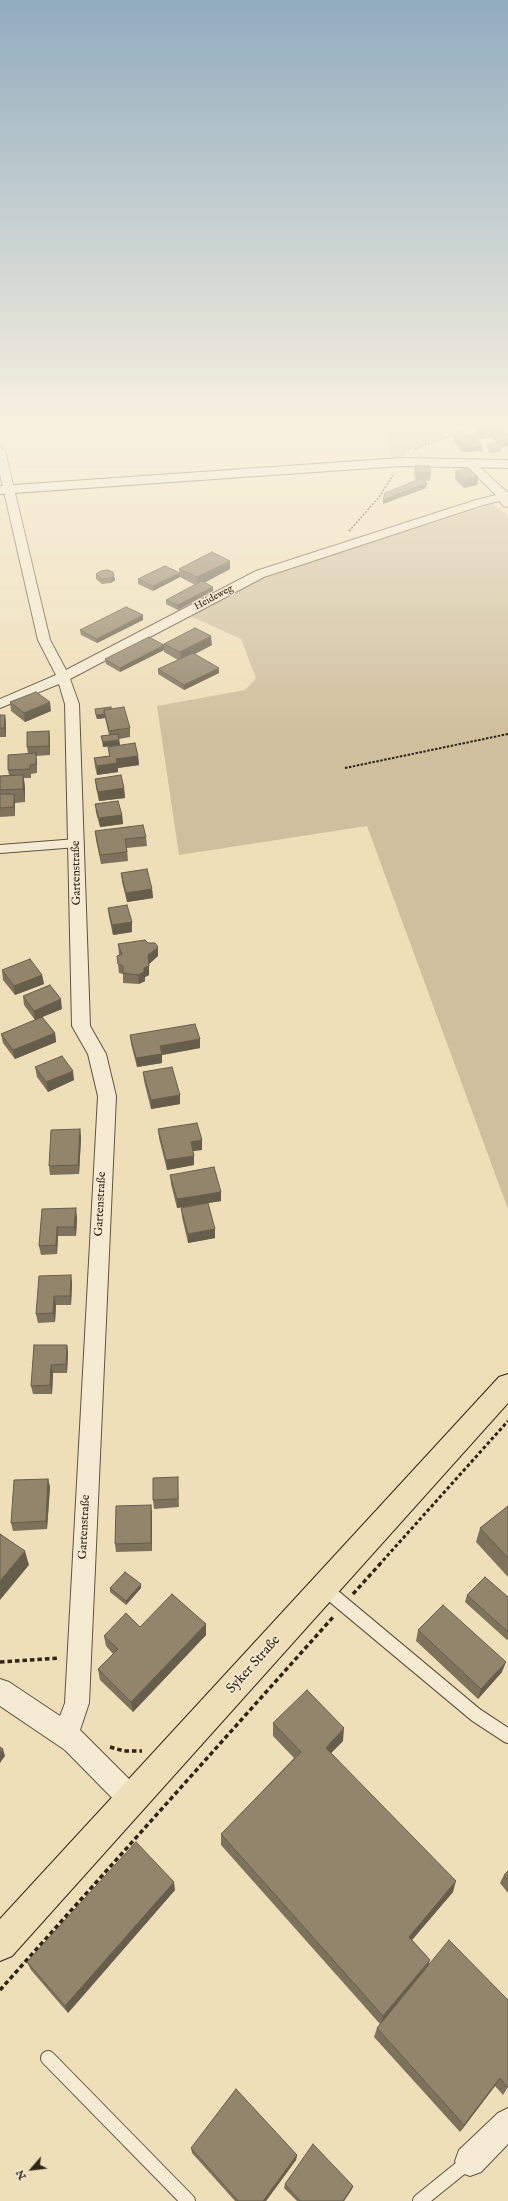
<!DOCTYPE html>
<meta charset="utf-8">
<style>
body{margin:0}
#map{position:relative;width:508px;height:2201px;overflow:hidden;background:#efdfb9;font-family:"IM FELL English",serif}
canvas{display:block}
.north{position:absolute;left:12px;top:2149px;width:40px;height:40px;-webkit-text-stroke:3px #f5ead2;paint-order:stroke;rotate:242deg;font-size:11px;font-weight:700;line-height:16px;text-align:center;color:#302417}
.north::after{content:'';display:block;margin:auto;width:14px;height:18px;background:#302417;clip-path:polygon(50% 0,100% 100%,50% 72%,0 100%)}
</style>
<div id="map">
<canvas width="508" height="2201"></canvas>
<div class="north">N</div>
</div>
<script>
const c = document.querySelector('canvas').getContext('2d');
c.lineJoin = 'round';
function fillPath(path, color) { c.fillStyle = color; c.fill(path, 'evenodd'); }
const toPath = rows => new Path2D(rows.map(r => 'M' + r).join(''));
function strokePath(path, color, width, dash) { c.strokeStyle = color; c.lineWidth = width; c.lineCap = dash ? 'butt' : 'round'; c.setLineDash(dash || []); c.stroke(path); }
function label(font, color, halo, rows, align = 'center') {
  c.font = font + ' "IM FELL English",serif'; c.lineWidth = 3; c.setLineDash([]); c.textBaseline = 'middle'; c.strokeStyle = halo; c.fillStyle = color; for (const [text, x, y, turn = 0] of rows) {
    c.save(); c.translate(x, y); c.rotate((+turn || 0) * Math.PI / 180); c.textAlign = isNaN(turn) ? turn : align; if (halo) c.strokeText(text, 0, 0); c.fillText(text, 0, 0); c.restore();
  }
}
fillPath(toPath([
 [391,425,458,425,455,429,458,430,412,449,402,459,391,458,387,436],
 [492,504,505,513,508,519,508,1209,367,826,179,855,157,706,245,690,256,678,241,639,188,615,243,586,346,550]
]), '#cfbf9d');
const laneFar1 = toPath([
 [0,849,77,843]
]);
const lane = toPath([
 [325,1589,476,1715,508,1736],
 [48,2058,188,2201],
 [420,2201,467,2163]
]);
const street = toPath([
 [0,448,5,451,50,640,66,670,256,571,476,500,496,495,465,465,464,463,465,461,473,461,508,493,508,507,503,506,500,501,483,505,264,577,70,679,79,704,90,1026,106,1054,116,1096,89,1703,80,1730,141,1791,145,1800,141,1809,132,1813,123,1809,65,1750,0,1706,0,1679,9,1682,60,1716,65,1703,98,1096,88,1054,72,1026,65,704,59,684,0,708,0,699,56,675,38,640,0,474,0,448],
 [508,2108,508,2144,481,2172,470,2176,459,2172,455,2161,459,2150,498,2113,508,2108]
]);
const secondary = toPath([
 [401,458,508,460,508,468,401,466,0,494,0,486,401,458]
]);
const primary = toPath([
 [508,1374,508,1403,12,1956,0,1961,0,1919,499,1377,508,1374]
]);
strokePath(laneFar1, '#605340', 10);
strokePath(lane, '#605340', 16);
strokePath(street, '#605340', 2);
strokePath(secondary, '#302417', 2);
strokePath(primary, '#302417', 2);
strokePath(toPath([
 [415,449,478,425],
 [349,531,380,496,393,475]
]), '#302417', 1.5, [2, 1.5]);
strokePath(toPath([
 [345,768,508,734]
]), '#302417', 2, [2.5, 1.5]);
strokePath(toPath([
 [379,1565,508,1421]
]), '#302417', 3, [3.5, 2.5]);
strokePath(toPath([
 [353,1594,380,1564],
 [0,1662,59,1658],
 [110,1747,124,1751,142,1751],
 [0,1990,334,1616]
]), '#302417', 3.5, [4.5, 3]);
strokePath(laneFar1, '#f5ead2', 8);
strokePath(lane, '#f5ead2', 14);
fillPath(street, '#f5ead2');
fillPath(secondary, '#f5ead2');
fillPath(primary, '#efdfb9');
fillPath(toPath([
 [475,429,504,434,508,434,508,446,501,447,501,452,490,453,487,448,488,444,497,443,494,439,494,437,478,439,474,433],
 [454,436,482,451,462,452,453,440],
 [415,466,431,473,430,481,423,481,427,483,426,488,383,504,383,500,416,481,414,474],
 [455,471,478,477,477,485,464,488,455,479],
 [179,569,230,569,204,583,213,591,178,610,166,604,166,600,195,585,180,577],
 [96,574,114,576,115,580,111,583,102,584,96,579],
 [180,577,153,591,138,584,138,579],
 [143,615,143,620,97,643,81,635,80,630],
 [164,644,212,645,195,654,219,673,184,690,158,674,158,669,178,660,164,652],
 [164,650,120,672,106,664,105,659],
 [10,702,51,711,25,722,11,711],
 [95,709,111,709,130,728,130,737,119,739,120,745,103,747,101,736,109,735,105,718,97,719],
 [0,715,5,715,6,724,6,737,0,737],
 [49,731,50,740,50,755,36,756,37,773,31,774,31,778,24,778,25,788,25,802,15,803,15,816,0,817,0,776,9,775,8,770,28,754,27,747],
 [108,747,138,756,139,765,118,768,118,772,97,775,95,767,94,758,109,756],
 [95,779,124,788,125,798,99,801,96,788],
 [95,804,122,815,123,824,100,827,96,813],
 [95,831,146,837,147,846,127,848,128,861,101,864,96,840],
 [121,873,152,889,153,898,127,902,122,882],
 [108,908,132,922,132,932,113,935,109,917],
 [118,944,158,956,149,964,149,975,145,977,145,981,139,984,123,983,123,974,119,973,117,956,119,955],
 [2,970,42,975,44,984,15,995,3,980],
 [23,996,62,1009,42,1017,55,1033,56,1042,15,1059,3,1043,1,1034,35,1020,24,1005],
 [130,1035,200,1039,200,1048,162,1055,162,1063,137,1067,131,1044],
 [35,1067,74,1080,48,1092,37,1077],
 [143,1072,180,1095,180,1104,151,1109,144,1081],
 [80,1129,81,1138,79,1174,50,1175,49,1166],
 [158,1129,202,1140,202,1150,193,1151,194,1156,194,1165,167,1170,159,1138],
 [170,1175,221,1192,221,1201,177,1208,171,1184],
 [181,1208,215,1229,215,1238,188,1243,182,1217],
 [42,1209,77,1217,76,1236,58,1236,57,1254,41,1255,39,1246],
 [71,1275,72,1284,71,1305,56,1305,55,1322,38,1323,36,1314],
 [67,1345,68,1353,67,1373,53,1373,52,1394,33,1394,31,1386],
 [48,1479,50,1487,47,1529,13,1531,11,1523],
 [178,1485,179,1507,154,1509,153,1500],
 [508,1506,508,1577,476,1542,480,1528],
 [152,1513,152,1551,116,1552,115,1544],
 [110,1588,141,1588,126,1605,110,1592],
 [467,1595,508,1597,508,1639,507,1640,465,1602],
 [206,1624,206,1635,133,1712,100,1680,98,1669,113,1654,106,1646,104,1636,140,1627],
 [418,1630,502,1672,478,1699,416,1641],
 [273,1723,343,1741,331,1753,453,1892,412,1940,430,1960,428,1965,508,2087,503,2095,495,2086,460,2132,374,2037,377,2028,380,2024,221,1845,221,1834,294,1758,273,1736],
 [508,1871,508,1893,500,1883,504,1875],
 [175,1890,68,2013,31,1970,27,1962],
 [191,2148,297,2155,296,2160,266,2201,235,2201,192,2153],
 [285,2184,353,2186,352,2189,344,2201,297,2201,284,2188]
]), '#7e725c');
fillPath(toPath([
 [504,432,503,436,494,435,494,437,478,439,479,435],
 [508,442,508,446,500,447,500,443],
 [482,446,482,451,462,452,463,448],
 [478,477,477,485,464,488,465,479],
 [427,483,426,488,383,504,383,500],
 [230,561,230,569,198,586,197,577],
 [180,573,180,577,153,591,153,586],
 [114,576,115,580,111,583,111,578],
 [213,587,213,591,178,610,178,605],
 [143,615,143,620,97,643,97,639],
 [211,636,212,645,181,661,180,652],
 [164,645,164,650,120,672,120,668],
 [219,668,219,673,184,690,184,685],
 [50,702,51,711,25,722,24,713],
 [104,714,105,718,97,719,96,715],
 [5,715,6,724,6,737,4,728],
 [49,731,50,740,50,755,49,746],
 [119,740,120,745,103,747,103,742],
 [36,753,37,762,37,773,36,764],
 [138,756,139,765,118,768,118,772,97,775,97,766,116,759],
 [23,775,25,788,25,802,23,789],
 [124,788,125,798,99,801,98,792],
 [14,794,15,803,15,816,14,807],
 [122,815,123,824,100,827,99,818],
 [152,889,153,898,127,902,126,893],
 [132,922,132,932,113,935,112,925],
 [158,947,158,956,149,964,148,955],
 [149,966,149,975,145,977,145,981,139,984,138,975,144,968],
 [42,975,44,984,15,995,14,986],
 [61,999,62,1009,35,1020,34,1011],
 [55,1033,56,1042,15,1059,13,1050],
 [200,1039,200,1048,162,1055,162,1063,137,1067,136,1058,160,1046],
 [73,1071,74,1080,48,1092,46,1082],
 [180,1095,180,1104,151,1109,151,1100],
 [80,1129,81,1138,79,1174,78,1165],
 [202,1140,202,1150,191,1151,191,1142],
 [194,1156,194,1165,167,1170,166,1160],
 [221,1192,221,1201,177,1208,177,1199],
 [76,1208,77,1217,76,1236,74,1227],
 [57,1227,58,1236,57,1254,56,1245],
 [215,1229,215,1238,188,1243,188,1234],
 [71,1275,72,1284,71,1305,70,1296],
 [54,1296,56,1305,55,1322,53,1313],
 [67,1345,68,1353,67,1373,66,1364],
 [51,1365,53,1373,52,1394,50,1385],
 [48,1479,50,1487,47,1529,46,1521],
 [151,1505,152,1513,152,1551,151,1543],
 [25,1551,29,1565,0,1600,0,1581],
 [141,1584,141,1588,126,1605,126,1601],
 [206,1624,206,1635,133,1712,131,1702],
 [506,1662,502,1672,478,1699,481,1689],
 [344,1728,343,1741,324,1760,326,1748],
 [3,1749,5,1756,0,1763,0,1753],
 [456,1881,453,1892,406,1947,409,1937],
 [174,1882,175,1890,68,2013,65,2006],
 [430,1960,427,1969,381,2024,383,2016],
 [500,2078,495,2086,460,2132,464,2125],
 [297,2155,296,2160,266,2201,263,2201],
 [353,2186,352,2189,344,2201,343,2201]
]), '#675d4b');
const building = toPath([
 [500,427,504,432,479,435,475,429,500,427],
 [473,434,482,446,463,448,454,436,473,434],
 [508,434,508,442,500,443,494,435,508,434],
 [499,443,502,448,490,449,488,444,499,443],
 [415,466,429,466,431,473,417,473,415,466],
 [469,468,478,477,465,479,455,471,469,468],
 [420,479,427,483,383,500,385,493,420,479],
 [212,552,230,561,197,577,179,569,212,552],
 [165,566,180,573,153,586,138,579,165,566],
 [107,570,113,572,114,576,111,578,102,579,96,574,101,571,107,570],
 [202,581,213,587,178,605,166,600,202,581],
 [126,607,143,615,97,639,80,630,126,607],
 [195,628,211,636,180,652,164,644,195,628],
 [149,637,164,645,120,668,105,659,149,637],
 [193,653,219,668,184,685,158,669,193,653],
 [36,692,50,702,24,713,10,702,36,692],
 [111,707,111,709,104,710,104,714,96,715,95,709,111,707],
 [124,707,130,728,109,731,104,710,124,707],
 [0,715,5,715,4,728,0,728,0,715],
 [49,731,49,746,27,747,27,732,49,731],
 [118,734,119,740,103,742,101,736,118,734],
 [135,743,138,756,116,759,117,763,97,766,94,758,110,756,108,747,135,743],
 [36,753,36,764,30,765,30,769,8,770,8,755,36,753],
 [23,775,23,789,0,790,0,776,23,775],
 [121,775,124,788,98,792,95,779,121,775],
 [0,794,14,794,14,807,0,808,0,794],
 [118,801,122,815,99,818,95,804,118,801],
 [143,825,146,837,125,839,127,852,100,855,95,831,143,825],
 [147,869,152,889,126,893,121,873,147,869],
 [127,905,132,922,112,925,108,908,127,905],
 [145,940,148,943,155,943,158,947,148,955,149,966,144,968,144,972,138,975,123,973,123,966,118,964,117,956,122,954,118,944,145,940],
 [30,959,42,975,14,986,2,970,30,959],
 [50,985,61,999,34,1011,23,996,50,985],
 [42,1017,55,1033,13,1050,1,1034,42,1017],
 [195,1024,200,1039,160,1046,162,1054,136,1058,130,1035,195,1024],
 [62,1056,73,1071,46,1082,35,1067,62,1056],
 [172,1067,180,1095,151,1100,143,1072,172,1067],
 [197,1123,202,1140,191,1142,194,1156,166,1160,158,1129,197,1123],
 [80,1129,78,1165,49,1166,51,1130,80,1129],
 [214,1167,221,1192,177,1199,170,1175,214,1167],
 [208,1203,215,1229,188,1234,181,1208,208,1203],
 [76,1208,74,1227,57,1227,56,1245,39,1246,42,1209,76,1208],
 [71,1275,70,1296,54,1296,53,1313,36,1314,39,1276,71,1275],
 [34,1345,67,1345,66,1364,51,1365,50,1385,31,1386,34,1345],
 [178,1477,178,1499,153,1500,153,1478,178,1477],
 [48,1479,46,1521,11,1523,14,1480,48,1479],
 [151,1505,151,1543,115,1544,116,1506,151,1505],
 [508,1506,508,1558,480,1528,508,1506],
 [0,1534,25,1551,0,1581,0,1534],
 [125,1572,141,1584,126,1601,110,1588,125,1572],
 [485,1577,508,1597,508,1632,467,1595,485,1577],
 [172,1594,206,1624,131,1702,98,1669,118,1649,104,1636,126,1613,140,1627,172,1594],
 [443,1605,506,1662,481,1689,418,1630,443,1605],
 [307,1690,344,1728,326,1748,456,1881,409,1937,430,1960,383,2016,221,1834,301,1752,273,1723,307,1690],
 [0,1747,3,1749,0,1753,0,1747],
 [136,1842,174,1882,65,2006,27,1962,136,1842],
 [508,1871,508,1880,504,1875,508,1871],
 [449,1940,508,2000,508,2086,507,2087,500,2078,464,2125,377,2028,449,1940],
 [236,2089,297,2155,263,2201,238,2201,191,2148,236,2089],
 [313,2144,353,2186,343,2201,300,2201,285,2184,313,2144]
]);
fillPath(building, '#93856b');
strokePath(building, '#675d4b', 1);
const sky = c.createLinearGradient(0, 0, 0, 733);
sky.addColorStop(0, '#91acbf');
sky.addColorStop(0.58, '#f8f1e0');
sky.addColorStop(1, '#f8f1e000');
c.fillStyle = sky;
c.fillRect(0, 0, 508, 733);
label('10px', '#302417', '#f5ead2', [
 ["Heideweg",214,598,-28]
]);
label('12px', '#302417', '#f5ead2', [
 ["Gartenstraße",77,873,-91],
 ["Gartenstraße",101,1204,-87],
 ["Gartenstraße",85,1527,-87]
]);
label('14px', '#302417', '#f5ead2', [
 ["Syker Straße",254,1665,-48]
]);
</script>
